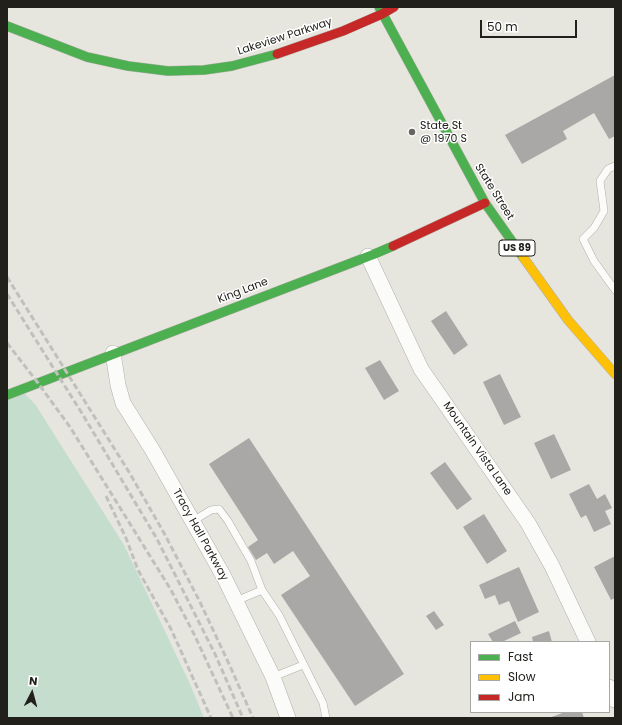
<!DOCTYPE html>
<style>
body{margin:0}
#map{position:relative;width:622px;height:725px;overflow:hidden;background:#e7e6de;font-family:Poppins,sans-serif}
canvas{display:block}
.frame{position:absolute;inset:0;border:8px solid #21201b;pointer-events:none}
.legend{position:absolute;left:470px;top:641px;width:140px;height:72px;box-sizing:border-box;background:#fff;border:1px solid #a6a6a4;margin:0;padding:5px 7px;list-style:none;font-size:12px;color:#21201b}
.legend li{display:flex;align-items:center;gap:8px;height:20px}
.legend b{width:20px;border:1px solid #a6a6a4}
.north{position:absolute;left:12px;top:673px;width:40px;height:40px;-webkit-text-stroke:3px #fff;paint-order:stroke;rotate:6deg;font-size:11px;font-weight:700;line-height:16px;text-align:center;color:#21201b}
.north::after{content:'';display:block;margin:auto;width:14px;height:18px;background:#21201b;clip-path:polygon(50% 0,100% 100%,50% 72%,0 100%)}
.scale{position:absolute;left:480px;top:20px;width:97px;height:18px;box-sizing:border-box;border:2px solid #21201b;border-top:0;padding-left:5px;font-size:12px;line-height:14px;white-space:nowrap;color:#21201b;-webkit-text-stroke:3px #fff;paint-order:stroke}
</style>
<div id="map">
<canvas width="622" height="725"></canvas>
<div class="frame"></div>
<ul class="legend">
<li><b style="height:5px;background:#4caf50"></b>Fast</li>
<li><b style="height:5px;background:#ffc107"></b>Slow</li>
<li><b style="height:5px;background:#c62828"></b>Jam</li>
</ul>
<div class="north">N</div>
<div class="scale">50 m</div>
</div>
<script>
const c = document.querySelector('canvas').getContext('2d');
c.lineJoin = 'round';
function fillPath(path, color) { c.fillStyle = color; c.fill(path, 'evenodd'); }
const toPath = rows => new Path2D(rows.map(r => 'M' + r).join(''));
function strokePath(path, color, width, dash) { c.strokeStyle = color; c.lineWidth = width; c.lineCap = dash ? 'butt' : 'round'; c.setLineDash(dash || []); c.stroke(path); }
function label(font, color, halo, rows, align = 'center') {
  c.font = font + ' Poppins,sans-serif'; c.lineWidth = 3; c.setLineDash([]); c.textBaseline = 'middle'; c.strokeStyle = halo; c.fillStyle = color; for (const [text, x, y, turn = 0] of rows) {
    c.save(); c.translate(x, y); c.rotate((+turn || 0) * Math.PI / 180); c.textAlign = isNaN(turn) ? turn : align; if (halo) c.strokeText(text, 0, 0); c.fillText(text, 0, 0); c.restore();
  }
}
fillPath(toPath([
 [24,393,35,404,124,545,190,684,204,718,7,718,7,400]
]), '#c4ddcc');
fillPath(toPath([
 [615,75,615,136,609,139,594,113,563,131,567,139,522,164,505,135],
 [446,311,468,345,454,355,431,321],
 [380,360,399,391,384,400,365,368],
 [500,374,521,417,504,425,483,382],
 [554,434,571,470,551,479,534,443],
 [249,438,404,674,355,706,281,595,310,576,293,551,274,564,267,553,256,560,248,547,258,540,209,464],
 [445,462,472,499,457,510,430,473],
 [589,484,597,499,605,494,612,508,605,511,611,524,594,532,586,515,581,518,569,494],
 [484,514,507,551,487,564,463,527],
 [615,556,615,598,611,600,594,567],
 [519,567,539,612,518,622,509,601,499,605,495,595,485,599,479,585],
 [434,611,444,625,436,630,426,616],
 [515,621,521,633,502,642,493,642,488,634],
 [549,631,552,642,533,642,532,637],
 [565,712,582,712,584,718,549,718]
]), '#aaa8a6');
const lane = toPath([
 [615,166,608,169,600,181,604,211,594,228,583,239,594,261,615,290],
 [193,521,211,510,219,509,228,521,251,561,262,590,279,615,323,703,326,718],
 [236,601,262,590],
 [273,677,303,665]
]);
const street = toPath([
 [368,256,421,369,528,523,552,566,588,642],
 [113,353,118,385,123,403,153,451,224,577,273,677,288,718],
 [609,687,615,700]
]);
const fast = toPath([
 [379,7,485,203,523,257],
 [7,26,87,57,128,66,168,71,204,70,232,66,277,54],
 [7,395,372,255,393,246]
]);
const slow = toPath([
 [523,257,568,320,615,374]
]);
const jam = toPath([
 [277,54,343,31,382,14,394,7],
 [393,246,485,203]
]);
strokePath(lane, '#b0afa9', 8);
strokePath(street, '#b0afa9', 16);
strokePath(fast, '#b0afa9', 10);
strokePath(slow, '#b0afa9', 10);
strokePath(jam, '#b0afa9', 10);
strokePath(lane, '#fbfbfa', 7);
strokePath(street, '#fbfbfa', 15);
strokePath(fast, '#4caf50', 9);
strokePath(slow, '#ffc107', 9);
strokePath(jam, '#c62828', 9);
strokePath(toPath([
 [7,277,129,472,164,533,199,600,230,666,253,718],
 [7,294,83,415,157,539,215,654,243,718],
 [7,343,38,383,70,427,171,590,194,634,233,718],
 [106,496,126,538,138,570,171,629,211,718]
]), '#c0c0be', 3, [6, 3]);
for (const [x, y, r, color] of [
 [412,132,4,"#66655f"]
]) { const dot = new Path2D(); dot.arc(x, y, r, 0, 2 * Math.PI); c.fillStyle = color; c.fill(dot); strokePath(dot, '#fff', 1.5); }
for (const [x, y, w] of [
 [517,248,36]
]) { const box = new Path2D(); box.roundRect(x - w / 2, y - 8, w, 16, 3); c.fillStyle = '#fff'; c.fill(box); strokePath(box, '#21201b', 1); }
label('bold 10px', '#21201b', null, [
 ["US 89",517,248]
]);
label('11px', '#21201b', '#fff', [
 ["Lakeview Parkway",285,37,-18],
 ["State Street",494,192,58],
 ["King Lane",243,291,-21],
 ["Mountain Vista Lane",477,449,55],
 ["Tracy Hall Parkway",200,535,61]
]);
label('11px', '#21201b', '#fff', [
 ["State St",420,126],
 ["@ 1970 S",420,139]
], 'left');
</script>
